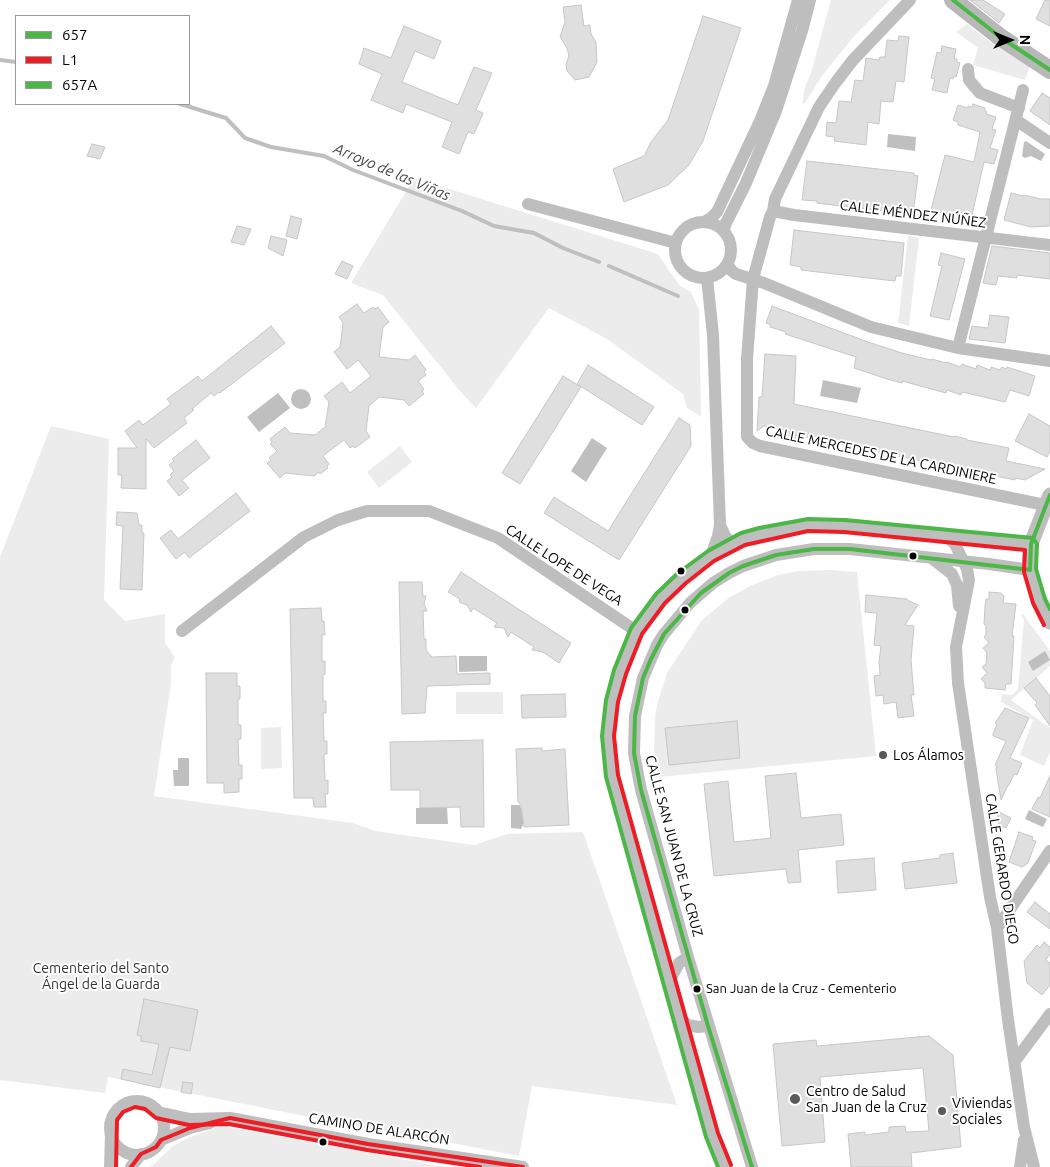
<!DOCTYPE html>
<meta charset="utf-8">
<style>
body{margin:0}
#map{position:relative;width:1050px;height:1167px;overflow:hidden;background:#fff;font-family:Ubuntu,sans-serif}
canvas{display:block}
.legend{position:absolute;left:15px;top:15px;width:175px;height:90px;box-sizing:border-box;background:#fff;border:1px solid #999;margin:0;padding:6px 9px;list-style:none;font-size:15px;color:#000}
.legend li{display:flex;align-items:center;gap:10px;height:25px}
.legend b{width:25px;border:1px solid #999}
.north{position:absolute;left:985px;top:15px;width:50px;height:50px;-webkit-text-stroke:4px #fff;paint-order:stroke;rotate:90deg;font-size:14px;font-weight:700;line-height:20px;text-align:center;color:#000}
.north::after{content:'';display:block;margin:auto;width:18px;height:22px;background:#000;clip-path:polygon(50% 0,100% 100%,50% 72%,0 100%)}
</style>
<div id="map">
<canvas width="1050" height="1167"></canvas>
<ul class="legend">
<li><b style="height:6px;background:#4ab747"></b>657</li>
<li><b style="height:6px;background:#ee1c25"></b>L1</li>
<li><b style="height:6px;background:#4ab747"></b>657A</li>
</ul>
<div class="north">N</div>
</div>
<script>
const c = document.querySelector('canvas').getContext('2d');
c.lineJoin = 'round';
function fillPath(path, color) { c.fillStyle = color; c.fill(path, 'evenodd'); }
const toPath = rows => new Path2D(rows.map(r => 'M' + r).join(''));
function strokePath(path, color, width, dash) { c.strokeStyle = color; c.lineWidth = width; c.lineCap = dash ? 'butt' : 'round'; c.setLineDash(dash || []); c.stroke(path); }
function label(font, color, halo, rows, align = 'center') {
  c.font = font + ' Ubuntu,sans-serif'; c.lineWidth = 4; c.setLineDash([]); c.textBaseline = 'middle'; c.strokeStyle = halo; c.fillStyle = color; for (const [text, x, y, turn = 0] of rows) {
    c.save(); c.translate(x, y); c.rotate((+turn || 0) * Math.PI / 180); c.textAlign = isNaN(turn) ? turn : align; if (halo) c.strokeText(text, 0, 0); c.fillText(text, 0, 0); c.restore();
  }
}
fillPath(toPath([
 [831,0,890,0,855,35,822,76,805,103,802,104,805,87,811,73],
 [967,24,990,42,1031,63,1025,80,973,65,978,48,956,32],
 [414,178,658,254,679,285,691,292,699,310,701,416,687,408,683,394,607,339,549,308,476,408,460,391,383,295,351,283],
 [908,236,919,238,909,326,898,323],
 [51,426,109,439,104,600,125,621,165,614,165,643,175,657,171,665,171,684,154,796,353,823,375,831,474,845,507,834,583,832,677,1105,532,1086,519,1156,375,1128,375,1130,108,1077,105,1093,0,1080,0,557],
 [400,446,412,462,379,488,367,472],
 [829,570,857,572,876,756,659,777,654,750,655,717,657,705,667,673,702,620,730,597,752,585,778,575,799,571],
 [1023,614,1050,651,1050,666,1011,700,1050,728,1050,752,1044,766,1020,755,1033,720,1001,702,1002,694,1012,695,1018,689,1024,620,1021,616],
 [456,692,503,692,503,714,456,714],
 [281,727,282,768,261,769,261,728],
 [221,1126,428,1164,446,1167,148,1167,153,1165,173,1146,190,1137]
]), '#ececec');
fillPath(toPath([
 [888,134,916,137,915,151,887,147],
 [1026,141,1045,154,1041,161,1031,156,1025,158,1022,156,1024,142],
 [823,380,861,388,857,403,820,396],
 '291 399a10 10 0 1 1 20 0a10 10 0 1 1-20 0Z',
 [278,393,290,408,259,432,247,417],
 [592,438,607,448,586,482,571,471],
 [1045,651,1050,660,1033,671,1028,662],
 [459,656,487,656,487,671,459,672],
 [178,758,189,758,189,786,174,786,173,770,178,770],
 [511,805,520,805,524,822,521,829,511,828],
 [416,808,447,808,448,824,416,824],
 [1029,810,1047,819,1043,827,1025,819]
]), '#bfbfbf');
strokePath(toPath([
 [0,60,16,62],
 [180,104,226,118,245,138,271,147,324,156,353,170,462,211,494,226,534,233,563,248,599,262],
 [609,266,678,296]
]), '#bfbfbf', 4);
const building = toPath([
 [970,0,983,0,1005,14,999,23,970,0],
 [1045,0,1050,0,1050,26,1036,19,1045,0],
 [581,5,584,26,590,25,591,34,596,42,597,62,589,77,575,80,567,71,566,64,569,56,567,48,560,37,565,22,563,7,581,5],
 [703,16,741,28,703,141,689,165,668,185,624,202,613,169,644,156,651,142,668,120,703,16],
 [404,26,441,41,434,59,415,51,402,82,458,105,474,67,492,73,476,110,483,113,481,118,474,134,468,132,459,154,442,147,452,122,406,104,403,113,371,100,382,74,359,64,364,48,391,58,404,26],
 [899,36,909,37,904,82,896,81,893,102,881,101,879,124,868,122,866,145,834,141,835,137,826,136,827,122,836,123,839,101,851,102,855,80,863,81,866,58,879,60,880,57,885,57,887,40,898,41,899,36],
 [942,46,956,49,954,59,957,59,957,62,960,63,956,77,954,76,953,79,950,78,947,93,932,90,935,79,931,78,937,52,941,53,942,46],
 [1042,93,1050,98,1050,125,1030,111,1042,93],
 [973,104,985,108,985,111,987,112,986,114,996,117,992,129,996,130,990,148,998,150,994,164,984,162,972,215,957,212,956,216,931,210,945,155,974,162,980,132,958,125,958,122,953,120,958,105,968,108,968,106,972,107,973,104],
 [92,144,105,147,100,159,87,156,92,144],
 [807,161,914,173,914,175,918,176,913,214,824,204,817,203,817,201,802,200,807,161],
 [1011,193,1023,196,1024,195,1041,199,1050,199,1050,226,1031,227,1004,220,1011,193],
 [291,216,302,219,297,239,286,236,291,216],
 [237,226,251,229,244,245,231,242,237,226],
 [794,230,904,243,901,276,896,276,895,281,868,278,801,270,801,267,790,265,794,230],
 [271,236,287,240,283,256,268,248,271,236],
 [992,246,1050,253,1050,279,1017,275,1017,278,998,276,996,285,983,283,992,246],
 [941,253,965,259,949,320,930,316,942,266,938,265,941,253],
 [342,261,353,266,347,279,335,274,342,261],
 [357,304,364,313,373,307,375,309,378,307,389,322,383,327,379,357,409,360,415,355,426,370,424,372,426,375,418,381,424,389,422,391,424,394,409,406,404,400,379,397,369,406,366,431,370,437,355,448,353,446,350,448,344,440,323,456,329,464,327,466,328,468,320,474,319,472,314,476,285,473,280,478,267,463,271,460,269,458,277,451,270,444,272,442,270,439,285,427,290,433,315,435,325,427,329,402,324,396,342,382,350,393,371,376,358,360,347,369,334,352,340,347,341,340,343,323,339,317,357,304],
 [772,306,868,342,902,353,931,360,932,359,946,363,947,362,960,367,962,364,976,369,977,365,990,370,991,367,1000,370,1002,367,1006,369,1007,367,1035,376,1029,396,1010,390,1005,402,962,392,961,395,947,390,946,393,902,381,902,383,887,379,854,368,856,357,785,334,786,332,770,327,771,325,766,323,772,306],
 [990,315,1009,317,1005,343,969,339,972,326,988,328,990,315],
 [271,326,285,343,220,393,219,392,214,396,211,393,192,409,194,410,184,418,187,423,154,448,146,439,146,489,121,488,122,475,118,475,118,448,137,448,125,431,139,420,143,425,171,404,167,399,198,376,202,381,271,326],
 [765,354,796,356,794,404,954,437,954,436,967,439,967,440,1009,448,1006,461,1045,469,1025,480,1015,478,1015,480,796,435,795,441,781,439,783,431,764,426,757,431,759,397,762,397,765,354],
 [588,365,654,407,642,425,577,384,588,365],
 [563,376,581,387,520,484,502,473,563,376],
 [1029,414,1050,426,1050,451,1047,457,1015,441,1029,414],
 [679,418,690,425,691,446,619,560,544,513,554,497,608,531,679,418],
 [196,440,210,458,182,480,189,488,179,496,167,481,172,477,170,475,174,471,169,465,174,461,172,459,196,440],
 [236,493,250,511,189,558,185,552,176,559,160,538,171,530,178,539,236,493],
 [117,512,137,513,139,525,142,525,142,533,144,533,142,590,120,589,123,526,116,525,117,512],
 [461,572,571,643,559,663,543,652,532,650,534,647,511,632,508,637,504,628,494,627,497,623,473,608,471,612,467,605,459,602,460,599,448,592,461,572],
 [399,582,422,582,423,596,426,596,424,604,427,611,423,611,424,639,426,639,426,650,432,657,456,656,457,674,490,673,490,684,427,686,425,713,402,714,399,582],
 [989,592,1001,593,1004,596,1003,603,1016,604,1012,636,1014,636,1011,684,1006,684,1005,690,985,688,985,683,981,679,987,673,982,667,986,664,987,653,983,648,989,643,984,637,986,635,986,626,984,624,985,606,986,599,989,599,989,592],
 [866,595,907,599,907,600,918,605,905,625,914,626,911,660,914,695,911,695,914,716,898,718,896,702,884,704,883,695,876,696,874,676,880,675,879,662,881,646,874,645,877,613,865,612,866,595],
 [321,608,322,621,324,621,325,635,322,635,322,661,325,661,325,674,323,675,323,701,326,701,326,713,323,713,324,741,327,741,327,754,324,754,325,781,328,780,328,794,325,794,326,807,314,807,313,798,294,798,290,609,321,608],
 [206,673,237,673,237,686,240,686,240,699,238,699,238,725,241,725,241,739,238,739,239,765,242,765,242,779,239,779,239,792,224,793,224,783,207,783,206,673],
 [1036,678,1050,696,1050,726,1035,705,1037,703,1024,688,1036,678],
 [565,694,566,717,522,718,521,695,565,694],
 [1005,708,1029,718,1010,758,1022,763,1017,775,1014,774,1009,785,1008,785,1001,800,996,769,997,766,995,765,1006,741,993,736,993,734,997,724,995,723,1005,708],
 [737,721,740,758,669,765,665,728,737,721],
 [483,740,484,827,461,827,460,807,420,808,420,790,391,790,390,742,483,740],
 [542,748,542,751,565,749,569,825,524,827,521,805,518,802,516,749,542,748],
 [796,773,801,818,841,814,844,845,798,850,801,882,788,883,786,869,714,876,704,784,728,781,734,842,771,838,765,776,796,773],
 [1050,776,1050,817,1032,809,1038,797,1040,798,1050,776],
 [997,811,1011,818,1006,828,999,825,997,811],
 [1019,832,1033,837,1032,840,1036,841,1028,863,1022,867,1009,862,1019,832],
 [953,853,957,883,905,889,902,863,940,858,940,855,953,853],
 [874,858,876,890,838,893,836,861,874,858],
 [1035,902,1050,914,1050,929,1027,912,1035,902],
 [1044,942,1050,947,1050,954,1046,960,1050,963,1050,985,1042,995,1027,983,1024,961,1037,945,1040,948,1044,942],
 [144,999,198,1010,190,1051,170,1047,160,1088,121,1079,123,1069,152,1075,159,1044,141,1041,141,1036,137,1035,144,999],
 [929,1036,953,1055,961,1147,911,1153,912,1167,851,1167,848,1134,865,1132,865,1135,889,1132,889,1127,905,1126,906,1132,929,1131,923,1068,820,1077,825,1142,782,1146,773,1044,816,1040,817,1046,929,1036],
 [183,1082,193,1083,191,1094,181,1092,183,1082]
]);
fillPath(building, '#dfdfdf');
strokePath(building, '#c7c7c7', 1);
strokePath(toPath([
 [910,0,853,60,836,82,819,107,775,199,773,211,770,217,753,279,747,359,747,437,753,443,760,446,1045,505],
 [968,69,969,80,980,93,1019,108],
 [1016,120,1050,143],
 [528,204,676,243],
 [773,211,794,215,1050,245],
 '675 250a28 28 0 1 1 56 0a28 28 0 1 1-56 0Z',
 [704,222,711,218,717,212,760,121,774,86,798,0],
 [724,232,725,225,746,183,776,111,802,31,810,0],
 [727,264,732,271,736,274,764,283,871,327,958,348,1050,361],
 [707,278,713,335,720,525],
 [958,348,1023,90],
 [947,537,955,544,967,569,969,580,956,647,958,683,990,897,997,928,1008,1020,1024,1127,1034,1167],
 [711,556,718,536,720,525,726,538,735,543],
 [933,559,952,574,957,585,959,606],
 [182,631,304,537,338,520,367,511,429,511,498,538,636,631],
 [997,928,1050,851],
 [669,982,679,963,688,957],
 [680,1018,688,1025,698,1027,708,1026],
 [1015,1061,1050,1014],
 '110 1128a27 27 0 1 1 54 0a27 27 0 1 1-54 0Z',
 [158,1112,190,1119,230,1118,368,1144,523,1167],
 [161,1140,190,1128,210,1123],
 [110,1167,111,1135],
 [131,1167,141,1154],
 [725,1167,712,1135,612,776,608,736,612,701,620,672,636,631,660,599,694,567,711,556,743,539,777,530,808,525,844,526,1031,544],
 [752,1167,688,957,641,790,634,753,635,716,643,678,657,645,664,634,690,603,713,583,729,573,743,566,776,555,814,549,850,549,989,564,1030,570],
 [1020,1167,1024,1140]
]), '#bebebe', 12);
strokePath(toPath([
 [1050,495,1031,544,1030,556,1030,570,1039,601,1050,622]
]), '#bebebe', 15);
strokePath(toPath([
 [953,0,1000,37,1050,70]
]), '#b8b8b8', 18);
strokePath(toPath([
 [953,0,1000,37,1050,70],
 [752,1167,708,1026,641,790,634,753,635,716,643,678,651,659,664,634,701,593,729,573,743,566,776,555,814,549,850,549,1030,570,1031,544,1050,495]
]), '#4ab747', 4);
strokePath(toPath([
 [731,1165,718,1133,618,775,614,736,618,702,626,674,642,634,665,603,686,583,714,561,745,545,808,531,844,532,1025,550,1024,572,1033,603,1044,625],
 [116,1167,117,1120,123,1112,135,1107,145,1109,156,1118,189,1125,229,1124,367,1150,480,1167]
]), '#ee1c25', 4);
strokePath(toPath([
 [718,1167,706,1137,606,777,602,736,606,700,614,670,631,628,656,594,678,573,708,551,741,533,759,528,808,519,845,520,1033,538,1037,544,1036,569,1045,599,1050,609]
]), '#4ab747', 4);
strokePath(toPath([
 [131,1167,141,1154,156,1147,161,1140,190,1128,230,1118,368,1144,523,1167]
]), '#ee1c25', 4);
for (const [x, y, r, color] of [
 [913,556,4.5,"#000"],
 [681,571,4.5,"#000"],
 [685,610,4.5,"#000"],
 [883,755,5,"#595959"],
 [697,989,4.5,"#000"],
 [795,1099,6,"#595959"],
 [942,1111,5,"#595959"],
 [323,1142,4.5,"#000"]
]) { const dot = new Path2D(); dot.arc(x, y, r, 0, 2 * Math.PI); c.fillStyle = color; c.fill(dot); strokePath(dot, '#fff', 2); }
label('13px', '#000', '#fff', [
 ["San Juan de la Cruz - Cementerio",706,989]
], 'left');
label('14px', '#000', '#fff', [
 ["CALLE MÉNDEZ NÚÑEZ",913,214,7],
 ["CALLE MERCEDES DE LA CARDINIERE",881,455,12],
 ["CALLE LOPE DE VEGA",564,565,33],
 ["CALLE SAN JUAN DE LA CRUZ",674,846,75],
 ["CALLE GERARDO DIEGO",1002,869,81],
 ["CAMINO DE ALARCÓN",379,1129,9]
]);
label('14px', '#000', '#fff', [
 ["Los Álamos",893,755],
 ["Centro de Salud",806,1091],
 ["San Juan de la Cruz",806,1107],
 ["Viviendas",952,1103],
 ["Sociales",952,1119]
], 'left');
label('14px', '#333', '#fff', [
 ["Cementerio del Santo",101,968],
 ["Ángel de la Guarda",101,984]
]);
label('italic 15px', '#444', '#fff', [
 ["Arroyo de las Viñas",392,172,23]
]);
</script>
